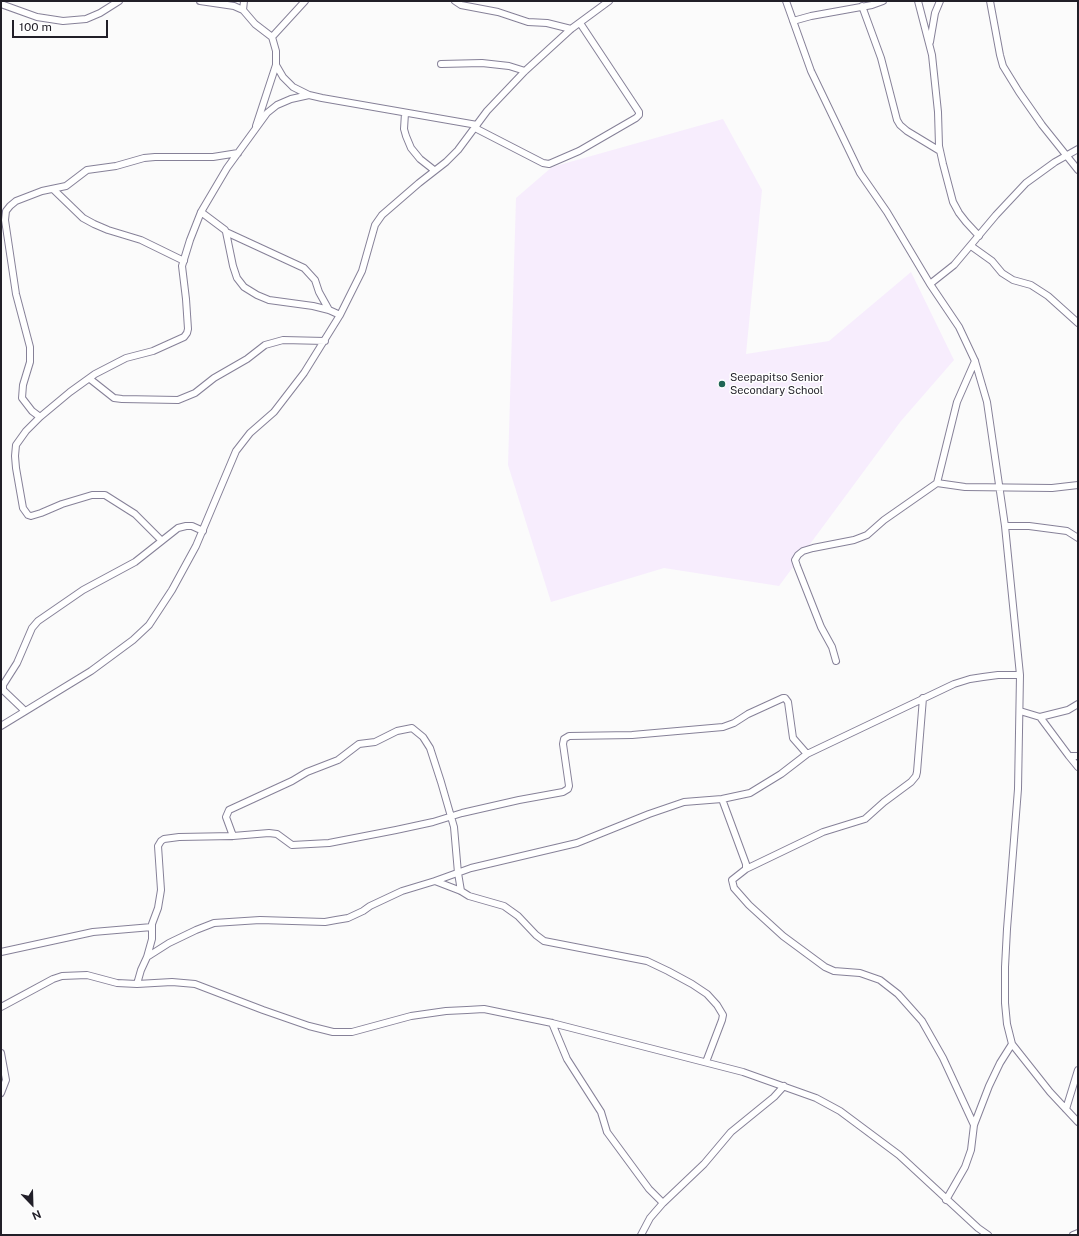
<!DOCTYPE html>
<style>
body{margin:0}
#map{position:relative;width:1079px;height:1236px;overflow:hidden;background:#fbfbfb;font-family:"Public Sans",sans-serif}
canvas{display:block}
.frame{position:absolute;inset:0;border:2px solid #211f28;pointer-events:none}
.north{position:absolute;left:12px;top:1184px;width:40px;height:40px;-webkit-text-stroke:3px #fff;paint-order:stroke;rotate:157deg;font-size:11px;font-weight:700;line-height:16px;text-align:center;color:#211f28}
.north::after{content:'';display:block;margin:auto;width:14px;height:18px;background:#211f28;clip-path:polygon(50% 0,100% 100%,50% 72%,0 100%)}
.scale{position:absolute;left:12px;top:20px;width:96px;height:18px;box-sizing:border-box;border:2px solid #211f28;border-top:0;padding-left:5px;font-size:12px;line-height:14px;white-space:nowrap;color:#211f28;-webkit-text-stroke:3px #fff;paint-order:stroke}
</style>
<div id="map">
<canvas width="1079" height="1236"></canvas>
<div class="frame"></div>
<div class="north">N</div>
<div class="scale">100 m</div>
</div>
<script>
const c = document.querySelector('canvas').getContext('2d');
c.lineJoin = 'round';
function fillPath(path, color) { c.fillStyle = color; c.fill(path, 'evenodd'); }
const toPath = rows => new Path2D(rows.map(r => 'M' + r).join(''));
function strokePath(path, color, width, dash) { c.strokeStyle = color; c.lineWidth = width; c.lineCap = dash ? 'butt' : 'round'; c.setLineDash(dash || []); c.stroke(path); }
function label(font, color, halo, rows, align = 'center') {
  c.font = font + ' "Public Sans",sans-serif'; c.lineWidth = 3; c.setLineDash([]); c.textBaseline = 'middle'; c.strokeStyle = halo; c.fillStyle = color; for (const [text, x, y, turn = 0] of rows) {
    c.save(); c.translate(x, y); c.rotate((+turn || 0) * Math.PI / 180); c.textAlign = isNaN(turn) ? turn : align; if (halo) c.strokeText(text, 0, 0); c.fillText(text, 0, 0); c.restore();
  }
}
fillPath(toPath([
 [723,119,762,190,746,354,829,341,911,272,954,360,901,421,779,586,664,568,551,602,508,465,516,198,552,167]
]), '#f7edfd');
const minor = toPath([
 [200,1,234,6,243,10],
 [244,1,243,10,255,24,272,37,276,51,276,65,283,77,293,87,309,95,322,98,477,125],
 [455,1,461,5,498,12,528,22,547,23,571,29],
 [786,1,811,71,860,173,887,212,930,284,959,327,975,361,987,402,1005,526,1020,675,1018,789,1007,929,1005,967,1005,1003,1007,1024,1012,1044,1050,1092,1078,1122],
 [918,1,932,55,938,112,939,146,943,164,953,202,959,213,966,222,979,236],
 [990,1,1000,55,1003,66,1019,92,1042,125,1078,170],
 [1,4,37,17,63,21,86,19,100,13,119,1],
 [862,6,881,58,897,120,900,125,907,131,940,151],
 [793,21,811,16,872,5,883,1],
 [272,37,305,1],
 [930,42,935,13,940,1],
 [441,64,482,63,509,66,525,71],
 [405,113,404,129,406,136,411,148,420,159,434,170],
 [256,126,276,65],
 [475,128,543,163,549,164,579,151,636,118,639,115,639,112,580,23],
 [53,189,83,218,94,224,108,230,141,240,184,261],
 [201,212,225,230,226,232,304,268,315,280,319,292,329,310],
 [226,232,233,266,237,278,244,287,257,295,269,300,313,306,329,310,340,315],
 [971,246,992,261,1002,273,1013,280,1031,285,1048,296,1078,323],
 [930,284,954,265,996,215,1026,183,1055,162,1078,149],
 [975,361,957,402,937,483,965,487,1052,488,1078,485],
 [90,379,114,398,122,399,178,400,195,393,214,378,247,359,265,345,283,340,325,341],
 [40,417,32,411,22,398,23,385,30,362,30,347,16,294,5,220,6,211,10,206,16,201,42,191,66,186,87,170,116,166,144,158,155,157,213,157,238,153],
 [1005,526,1029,526,1067,531,1078,538],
 [161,540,135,514,105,495,92,495,62,504,41,513,31,516,28,515,23,508,16,468,15,456,16,445,26,431,40,417,70,392,95,374,126,358,153,351,184,337,187,333,188,329,186,299,182,266,190,240,201,212,227,168,267,113,277,105,291,99,309,95],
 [836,661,832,647,821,627,797,566,795,560,798,555,803,551,813,548,854,540,867,535,884,520,937,483],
 [25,711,3,690,3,685,17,663,32,628,38,621,83,590,135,562,178,528,186,526,192,526,203,531],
 [1020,711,1040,717,1069,756,1078,756],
 [1040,717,1068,710,1078,704],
 [1,726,91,671,133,640,149,625,172,590,196,546,236,451,250,433,274,412,304,373,340,315,362,271,375,225,382,215,419,183,446,162,458,150,487,111,525,71,571,29,609,1],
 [1069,756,1078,767],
 [722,799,746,864,746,869,732,880,734,888,749,905,783,936,825,967,834,971,860,973,880,980,898,994,922,1021,943,1058,974,1125],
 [233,836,226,817,229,810,292,781,307,772,338,760,359,744,375,742,397,731,412,728,423,737,430,748,441,782,454,827,458,873,461,891],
 [746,869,823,832,865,819,884,802,911,782,916,776,917,772,923,698],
 [435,881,471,868,577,843,649,814,684,802,722,799,750,793,781,774,807,754,954,684,970,679,983,677,998,675,1020,675],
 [1,952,93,932,152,927],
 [147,957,169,943,196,930,214,923,260,920,325,922,336,920,348,918,363,911,370,906,402,891,435,881,461,891,469,896,504,906,518,916,536,935,544,941,647,961,668,971,692,984,707,994,717,1005,723,1015,722,1020,706,1062],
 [137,984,141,970,147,957,152,939,152,924,158,908,161,890,158,846,161,841,164,839,179,837,233,836,269,833,277,834,292,845,329,843,396,830,433,822,462,813,519,800,563,792,568,789,569,786,563,744,564,739,569,736,632,735,723,727,734,723,748,714,783,698,785,698,788,702,793,738,807,754],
 [1,1007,53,979,62,976,87,975,117,983,137,984,172,982,195,984,263,1010,309,1026,333,1032,352,1032,411,1016,446,1011,467,1010,484,1009,552,1023,743,1072,816,1098,840,1111,899,1155,978,1228,988,1235],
 [552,1023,567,1059,601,1112,607,1132,649,1189,663,1203],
 [1,1053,6,1080,1,1093],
 [1066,1109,1078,1070],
 [946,1200,965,1167,971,1150,974,1125,989,1086,1000,1063,1012,1044],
 [641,1235,650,1218,663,1203,704,1164,731,1132,774,1097,784,1086],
 [1073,1235,1078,1233]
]);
strokePath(minor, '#868198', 8);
strokePath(minor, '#fff', 6);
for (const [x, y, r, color] of [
 [722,384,4,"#206455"]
]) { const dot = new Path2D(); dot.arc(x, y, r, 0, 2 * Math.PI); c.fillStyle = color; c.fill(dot); strokePath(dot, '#fff', 1.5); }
label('11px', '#211f28', '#fff', [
 ["Seepapitso Senior",730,378],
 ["Secondary School",730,391]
], 'left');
</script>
